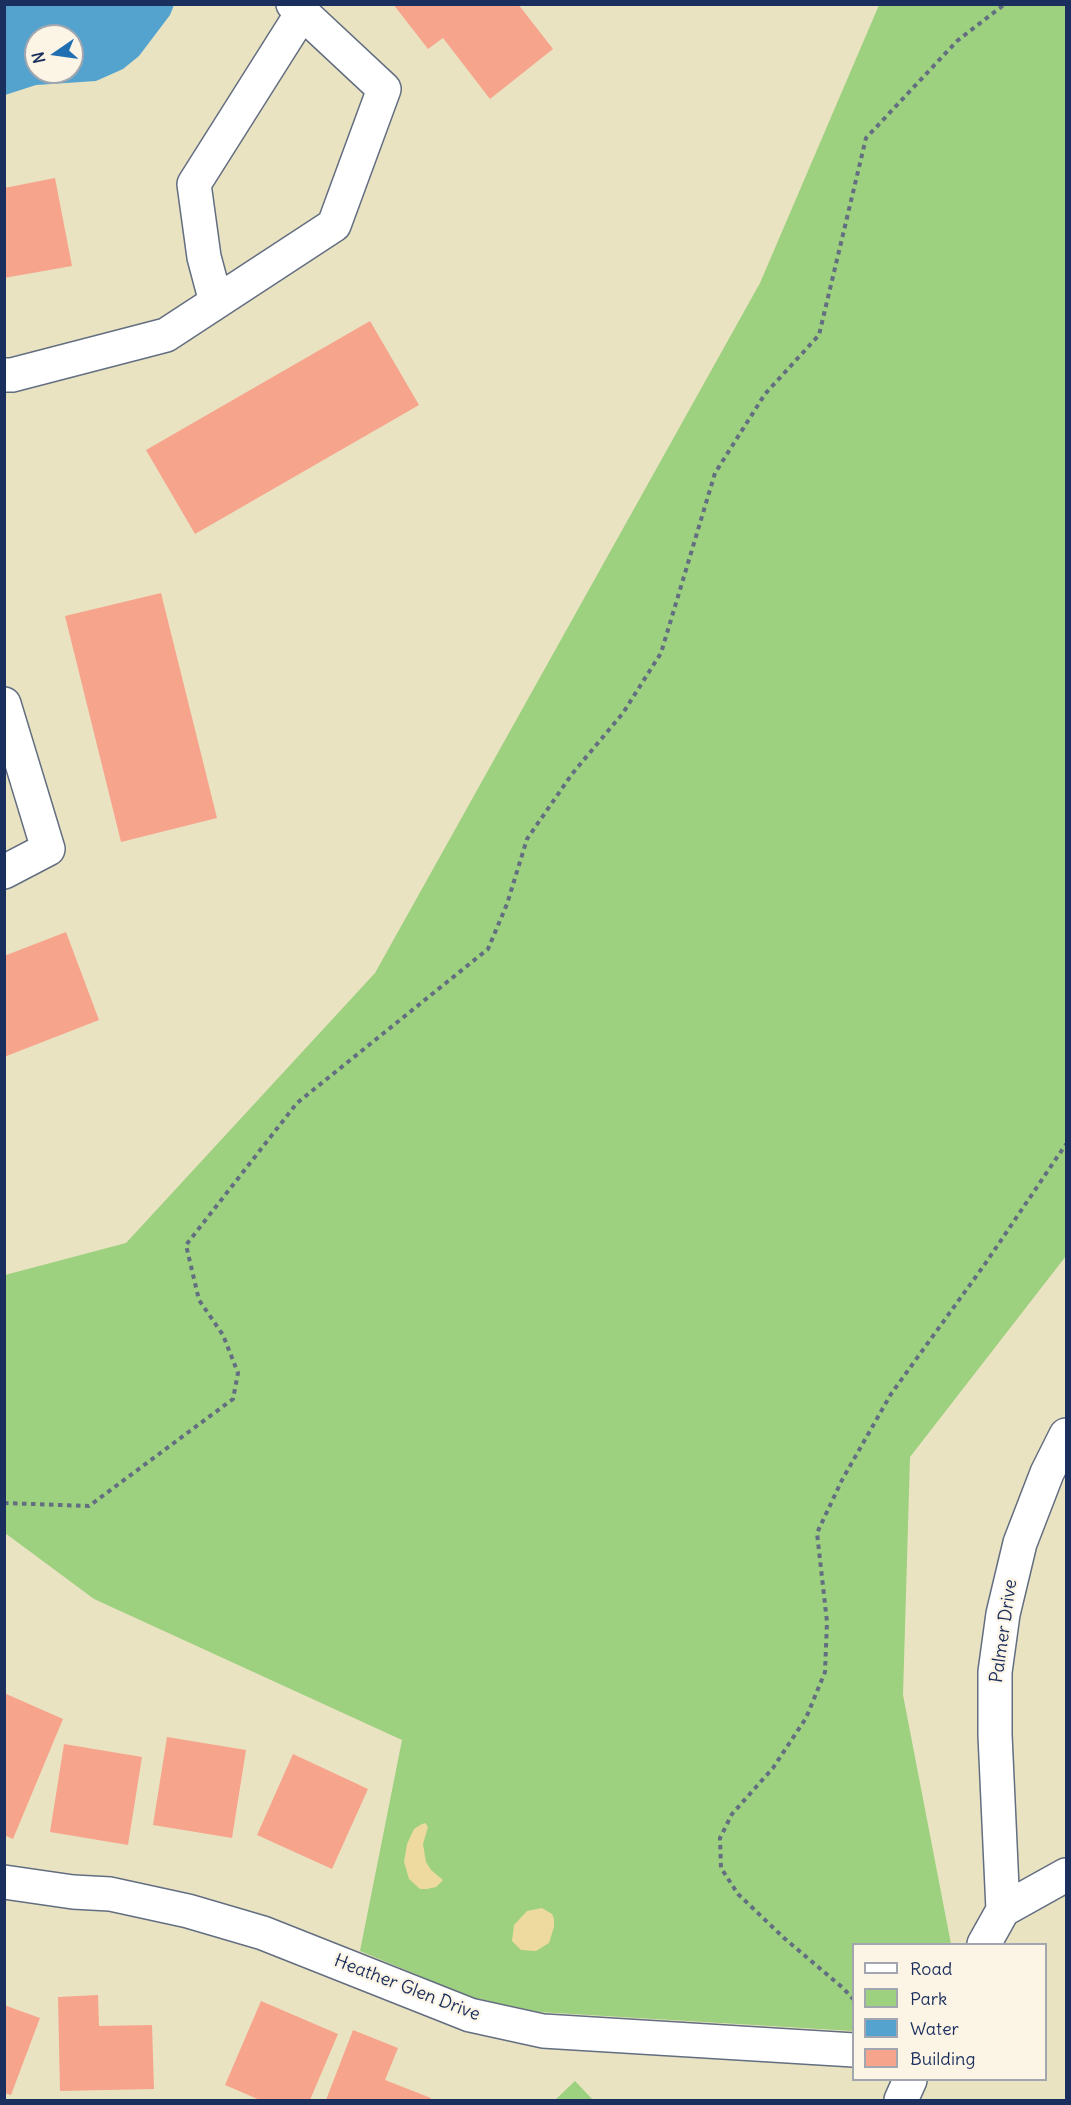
<!DOCTYPE html>
<style>
body{margin:0}
#map{position:relative;width:1071px;height:2105px;overflow:hidden;background:#e9e3c2;font-family:Delius,sans-serif}
canvas{display:block}
.frame{position:absolute;inset:0;border:6px solid #1b2f5e;pointer-events:none}
.legend{position:absolute;left:852px;top:1943px;width:195px;height:138px;box-sizing:border-box;background:#fcf5e5;border:2px solid #a2a6af;margin:0;padding:8px 10px;list-style:none;font-size:18px;color:#1b2f5e}
.legend li{display:flex;align-items:center;gap:12px;height:30px}
.legend b{width:30px;border:2px solid #a2a6af}
.north{position:absolute;left:24px;top:24px;width:60px;height:60px;box-sizing:border-box;background:#fcf5e5;border:2px solid #a2a6af;border-radius:50%;rotate:257deg;font-size:16px;font-weight:700;line-height:24px;text-align:center;color:#1b2f5e}
.north::after{content:'';display:block;margin:auto;width:21px;height:27px;background:#1f6fb2;clip-path:polygon(50% 0,100% 100%,50% 72%,0 100%)}
</style>
<div id="map">
<canvas width="1071" height="2105"></canvas>
<div class="frame"></div>
<ul class="legend">
<li><b style="height:8px;background:#fff"></b>Road</li>
<li><b style="height:16px;background:#9dd07f"></b>Park</li>
<li><b style="height:16px;background:#54a3ce"></b>Water</li>
<li><b style="height:16px;background:#f7a48d"></b>Building</li>
</ul>
<div class="north">N</div>
</div>
<script>
const c = document.querySelector('canvas').getContext('2d');
c.lineJoin = 'round';
function fillPath(path, color) { c.fillStyle = color; c.fill(path, 'evenodd'); }
const toPath = rows => new Path2D(rows.map(r => 'M' + r).join(''));
function strokePath(path, color, width, dash) { c.strokeStyle = color; c.lineWidth = width; c.lineCap = dash ? 'butt' : 'round'; c.setLineDash(dash || []); c.stroke(path); }
function label(font, color, halo, rows, align = 'center') {
  c.font = font + ' Delius,sans-serif'; c.lineWidth = 4.5; c.setLineDash([]); c.textBaseline = 'middle'; c.strokeStyle = halo; c.fillStyle = color; for (const [text, x, y, turn = 0] of rows) {
    c.save(); c.translate(x, y); c.rotate((+turn || 0) * Math.PI / 180); c.textAlign = isNaN(turn) ? turn : align; if (halo) c.strokeText(text, 0, 0); c.fillText(text, 0, 0); c.restore();
  }
}
fillPath(toPath([
 [879,5,1066,5,1066,1256,910,1457,903,1695,951,1944,854,1944,853,2031,539,2012,470,1997,360,1951,402,1740,94,1599,5,1533,5,1275,126,1243,375,973,760,283],
 [575,2081,593,2100,555,2100]
]), '#9dd07f');
fillPath(toPath([
 [425,1823,428,1827,423,1844,426,1862,431,1870,443,1880,436,1887,427,1889,420,1889,409,1879,404,1862,407,1844,414,1829,420,1825],
 [542,1908,552,1914,554,1919,554,1927,549,1943,536,1951,521,1950,512,1941,514,1925,527,1911]
]), '#eeda9e');
fillPath(toPath([
 [5,4,174,4,174,5,170,15,139,56,123,69,96,81,36,85,5,95],
 [36,36,72,36,72,72,36,72]
]), '#54a3ce');
fillPath(toPath([
 [393,4,518,4,553,49,490,99,443,38,428,49],
 [55,178,72,266,4,278,4,188],
 [370,321,419,405,195,534,146,450],
 [161,593,217,818,121,842,65,616],
 [66,932,99,1020,4,1057,4,956],
 [4,1693,63,1719,13,1839,4,1835],
 [167,1737,246,1750,232,1838,153,1825],
 [64,1744,142,1757,128,1845,50,1832],
 [293,1754,368,1789,332,1869,257,1835],
 [98,1995,99,2026,152,2025,154,2089,60,2091,58,1997],
 [261,2001,338,2034,310,2100,260,2100,225,2085],
 [4,2005,40,2018,11,2095,4,2093],
 [353,2030,398,2048,385,2080,431,2098,430,2100,326,2100]
]), '#f7a48d');
const minor = toPath([
 [216,302,204,257,194,184,302,13],
 [4,375,12,375,166,335,334,225,384,89,293,4],
 [4,704,48,849,4,872],
 [4,1882,73,1892,110,1894,188,1911,263,1933,470,2015,543,2031,854,2050],
 [1003,1910,995,1735,995,1672,1003,1614,1020,1543,1047,1473,1066,1435],
 [984,1944,1003,1910,1066,1875],
 [901,2100,910,2080]
]);
strokePath(minor, '#636e81', 36);
strokePath(toPath([
 [4,1503,89,1506,233,1399,238,1373,223,1335,199,1300,186,1245,297,1103,488,949,507,904,527,839,572,774,623,713,661,653,715,473,765,394,819,335,866,138,957,41,1005,4],
 [854,2000,843,1988,784,1938,738,1894,721,1868,720,1838,732,1814,773,1768,806,1718,825,1672,827,1622,817,1533,842,1480,891,1394,985,1264,1066,1144]
]), '#636e81', 4, [4.5, 4.5]);
strokePath(minor, '#fff', 33);
label('18px', '#1b2f5e', '#fcf5e5', [
 ["Palmer Drive",1004,1631,-82],
 ["Heather Glen Drive",407,1988,21]
]);
</script>
